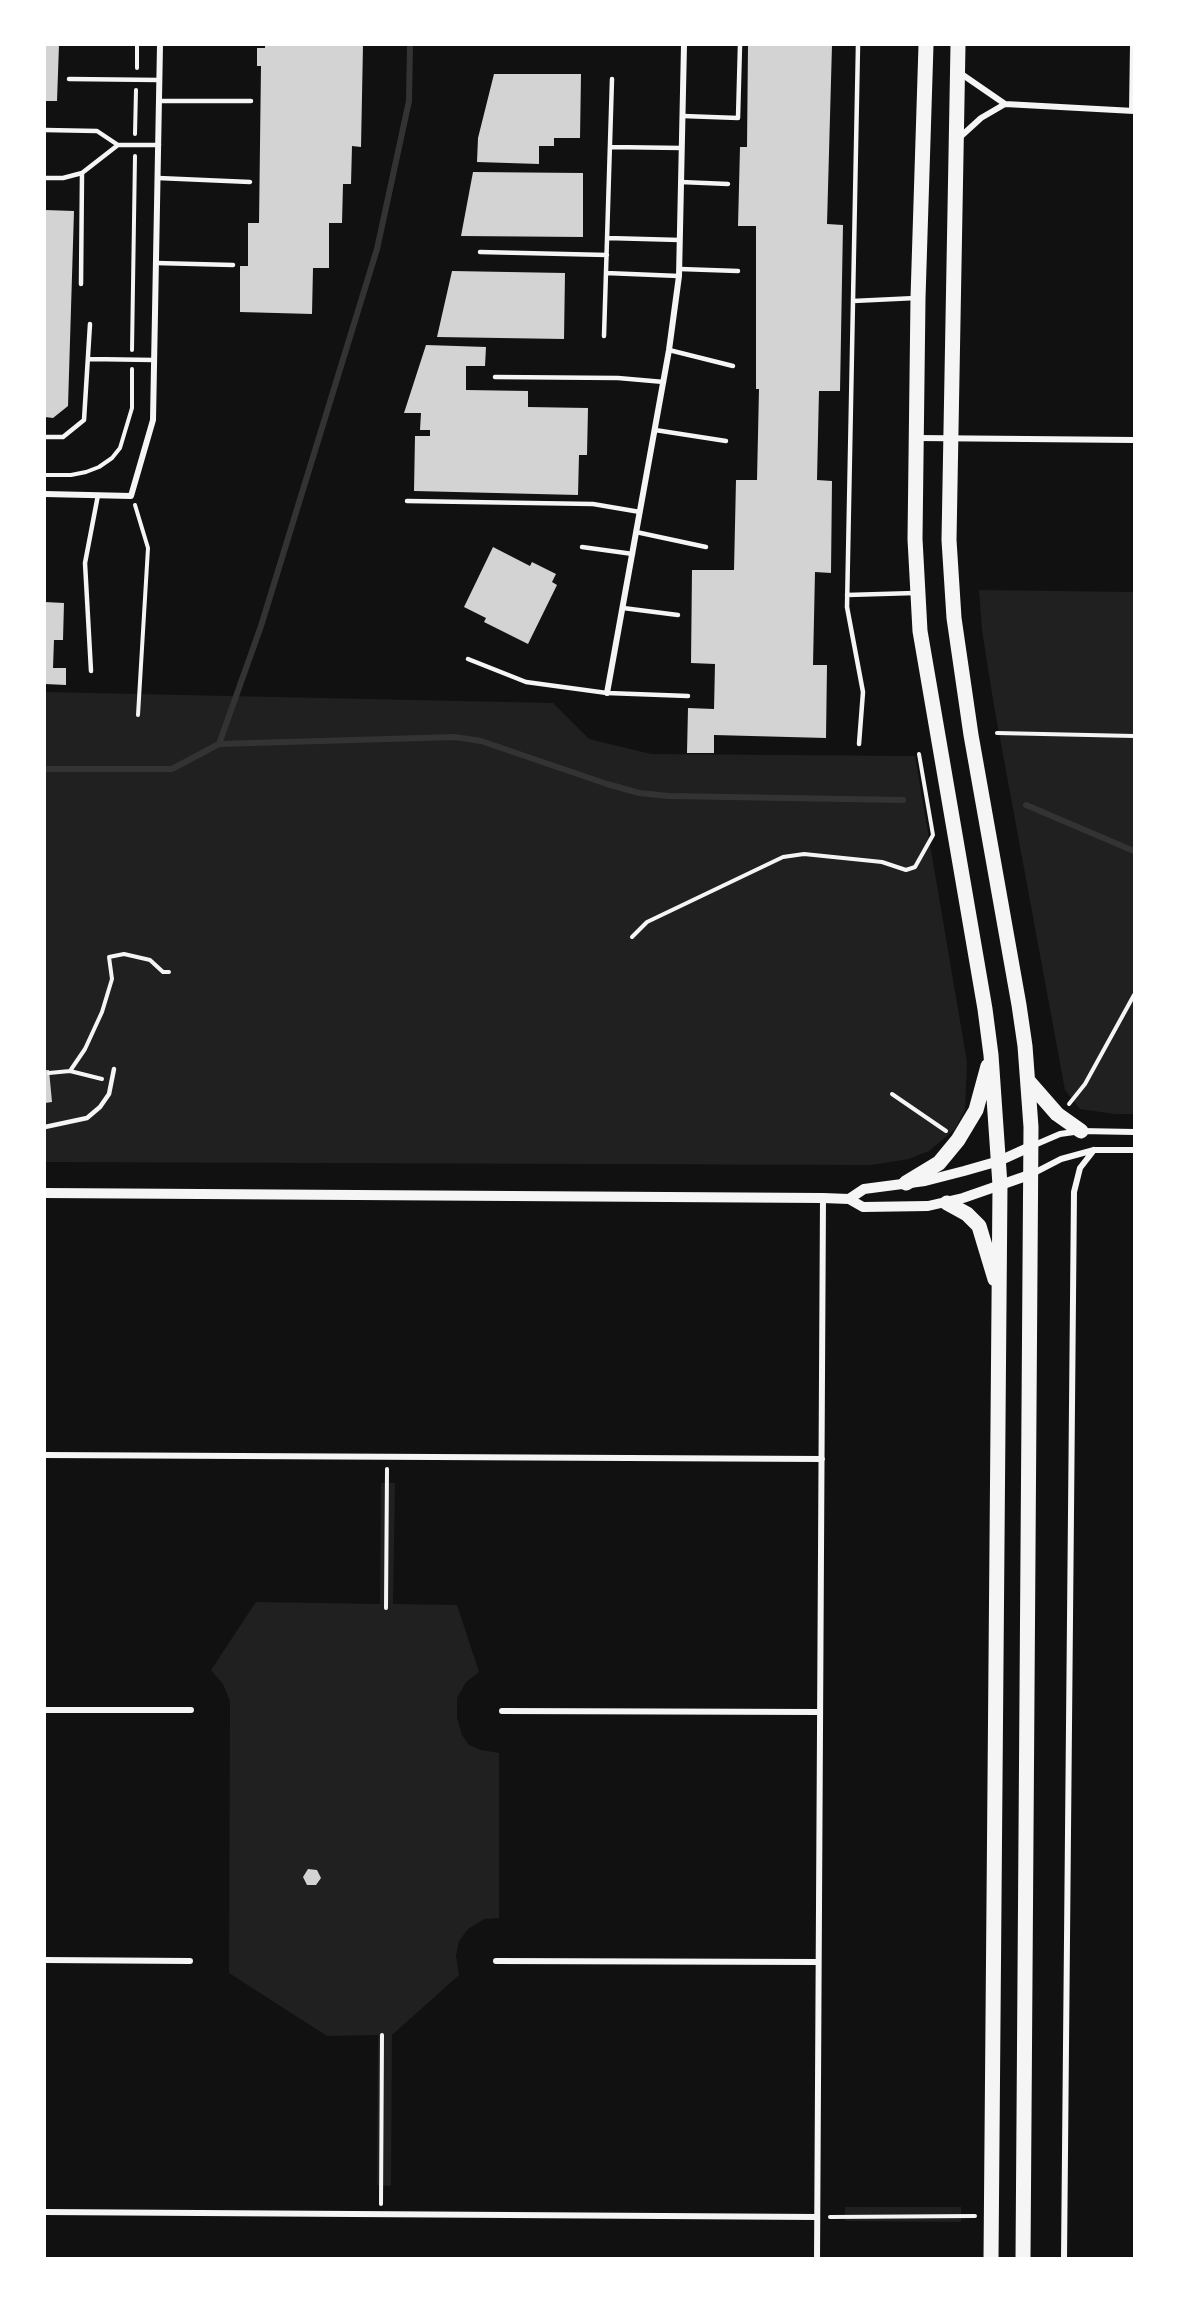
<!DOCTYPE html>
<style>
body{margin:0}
#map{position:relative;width:1179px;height:2303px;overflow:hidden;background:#111;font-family:"PT Sans",sans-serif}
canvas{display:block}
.frame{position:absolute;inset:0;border:46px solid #fff;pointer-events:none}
</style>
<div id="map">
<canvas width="1179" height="2303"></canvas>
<div class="frame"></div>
</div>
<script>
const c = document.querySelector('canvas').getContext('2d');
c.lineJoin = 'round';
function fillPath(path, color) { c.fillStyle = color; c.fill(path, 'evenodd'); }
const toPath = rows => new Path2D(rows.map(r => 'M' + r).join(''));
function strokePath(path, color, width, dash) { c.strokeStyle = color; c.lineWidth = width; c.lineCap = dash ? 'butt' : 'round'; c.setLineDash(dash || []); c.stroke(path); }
fillPath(toPath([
 [979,590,1134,592,1134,1114,1115,1114,1080,1109,1065,1090,994,706,982,630],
 [45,692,553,703,589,739,651,754,915,756,967,1062,965,1110,955,1129,929,1151,909,1159,871,1165,45,1162],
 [381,1483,395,1483,393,1604,457,1605,479,1672,466,1682,457,1698,457,1718,462,1735,469,1745,481,1750,499,1753,499,1918,484,1919,468,1929,459,1941,456,1956,459,1975,392,2035,391,2186,377,2185,378,2035,327,2036,229,1973,230,1701,223,1684,211,1670,256,1602,380,1604],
 [845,2207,961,2207,961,2222,845,2221]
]), '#202020');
strokePath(toPath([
 [219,744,455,737,481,741,607,784,639,793,669,796,903,800],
 [45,769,172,769,219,744,261,626,377,249,409,101,410,45],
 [1026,805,1134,851]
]), '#333', 6);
fillPath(toPath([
 [45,45,59,45,57,101,45,101],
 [265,45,363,45,361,147,352,146,351,184,343,184,342,223,329,223,329,268,313,268,312,314,240,312,240,266,248,266,248,223,259,223,261,66,257,66,257,48,265,48],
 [748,45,832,45,827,224,843,225,840,391,819,391,817,480,832,481,831,573,815,572,813,665,827,665,826,738,714,735,714,753,687,753,688,708,714,709,715,664,691,663,692,570,734,570,736,480,757,480,759,389,756,389,756,226,738,226,740,147,747,147],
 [494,74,581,74,580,138,554,138,554,146,539,146,539,164,477,162,478,138],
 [473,172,583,173,583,237,461,236],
 [45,210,74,211,68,406,53,418,45,417],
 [452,271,565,273,564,339,437,337],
 [426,345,486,347,485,366,466,366,466,390,528,391,528,407,588,408,587,455,579,455,578,495,414,491,415,436,430,436,430,430,420,430,421,413,404,413],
 [493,547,530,566,532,562,556,574,552,582,557,585,528,644,484,622,486,618,464,607],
 [45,602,64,603,63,640,54,640,53,668,66,668,66,685,45,684],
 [45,1070,49,1070,52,1102,45,1103],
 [308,1869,317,1870,321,1878,316,1885,307,1885,303,1877]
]), '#d3d3d3');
strokePath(toPath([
 [137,68,137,45],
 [135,134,136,90],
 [132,350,135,156],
 [45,475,71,475,86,472,99,467,112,458,120,448,132,408,132,369],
 [135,505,148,548,138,715],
 [997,733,1134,736],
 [632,937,647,922,783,857,804,854,882,862,906,870,915,867,933,835,919,754],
 [70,1071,85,1049,102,1012,112,979,109,957,124,954,150,960,163,972,169,972],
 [49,1073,70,1071,102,1079],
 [892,1094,946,1131],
 [1069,1104,1085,1084,1134,995],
 [386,1608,387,1469],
 [381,2204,382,2035],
 [830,2217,975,2216]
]), '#f5f5f5', 4);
strokePath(toPath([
 [858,45,847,607,863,692,859,744],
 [69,79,159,80],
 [159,101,251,101],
 [683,116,738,118,740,45],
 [45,130,97,131,118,145,159,145],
 [610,147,682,148],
 [45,178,63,178,82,173,118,145],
 [158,178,250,182],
 [681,182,728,184],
 [607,238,680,240],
 [480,252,607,255],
 [156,263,233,265],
 [680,269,738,271],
 [606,273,679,276],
 [81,284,82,173],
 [853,301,916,298],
 [604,336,612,79],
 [669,350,733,366],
 [89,359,154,360],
 [495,377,618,378,664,382],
 [655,430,726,441],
 [45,437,63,437,84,420,90,324],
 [407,501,593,504,640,512],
 [636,532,706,547],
 [582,547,633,554],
 [847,595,915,593],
 [623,608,678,615],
 [468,659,526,682,607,693,688,696],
 [91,671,85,563,98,495],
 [45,1127,87,1118,100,1107,109,1094,114,1069]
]), '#f5f5f5', 4.5);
strokePath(toPath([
 [960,73,1005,104,1134,111],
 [1132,111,1133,45],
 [958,139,981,118,1005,104],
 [918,438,1134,440],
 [45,494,131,496,153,420,160,45],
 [607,693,669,350,679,276,684,45],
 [1032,1146,1060,1134,1081,1131,1134,1132],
 [1032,1174,1061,1159,1094,1150,1134,1150],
 [45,1455,822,1459],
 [45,1710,191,1710],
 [502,1711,820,1712],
 [45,1960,190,1961],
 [496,1961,818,1962],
 [45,2212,817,2217],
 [817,2258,823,1198],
 [1064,2258,1074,1192,1080,1168,1094,1150]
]), '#f5f5f5', 6);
strokePath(toPath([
 [45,1193,823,1198,849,1199,863,1207,928,1206,963,1198,1032,1174],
 [849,1199,864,1189,925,1181,964,1171,999,1161,1032,1146]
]), '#f5f5f5', 10);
strokePath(toPath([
 [926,45,918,298,915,539,920,631,985,1009,991,1055,1000,1185,991,2258],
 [958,45,949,540,954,618,971,735,1019,1005,1025,1046,1031,1127,1023,2258],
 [1029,1082,1057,1114,1081,1131],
 [906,1183,939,1163,958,1140,976,1110,988,1066],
 [947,1203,967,1214,979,1226,995,1279]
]), '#f5f5f5', 15);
</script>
